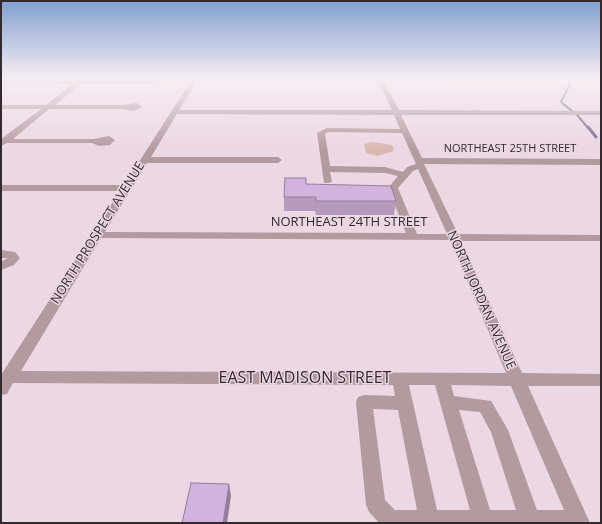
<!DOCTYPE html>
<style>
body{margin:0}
#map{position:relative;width:602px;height:524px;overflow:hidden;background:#ecd7e4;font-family:"Open Sans",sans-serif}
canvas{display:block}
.frame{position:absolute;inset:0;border:2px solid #322a2f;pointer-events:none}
</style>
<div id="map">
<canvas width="602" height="524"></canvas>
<div class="frame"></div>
</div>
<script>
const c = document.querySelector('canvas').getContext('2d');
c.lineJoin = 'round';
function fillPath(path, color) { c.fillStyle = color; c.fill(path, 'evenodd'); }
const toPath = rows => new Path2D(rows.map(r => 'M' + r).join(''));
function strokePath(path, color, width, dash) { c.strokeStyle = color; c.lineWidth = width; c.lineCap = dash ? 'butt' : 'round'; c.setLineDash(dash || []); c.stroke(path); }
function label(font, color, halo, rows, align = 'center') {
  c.font = font + ' "Open Sans",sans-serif'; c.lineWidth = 3; c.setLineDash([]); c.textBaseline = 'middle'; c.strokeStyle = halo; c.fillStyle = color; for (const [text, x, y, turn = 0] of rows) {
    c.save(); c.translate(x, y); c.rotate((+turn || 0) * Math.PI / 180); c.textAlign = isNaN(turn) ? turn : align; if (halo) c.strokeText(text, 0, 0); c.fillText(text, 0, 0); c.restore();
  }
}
fillPath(toPath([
 [372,142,392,145,394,151,377,156,366,153,364,144]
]), '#dab7b1');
strokePath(toPath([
 [568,78,570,80,570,84,561,102,578,116,588,128]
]), '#6e6686', 2);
strokePath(toPath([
 [588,127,596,137]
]), '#6e6686', 3);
fillPath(toPath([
 [82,78,85,80,155,80,158,82,155,84,81,84,55,105,125,105,137,103,142,107,134,111,122,109,49,109,13,139,94,139,109,136,115,140,110,145,99,146,92,143,7,143,1,146,1,139,41,109,1,109,1,105,46,105,73,84,1,85,1,80,78,80,82,78],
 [193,78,451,78,453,79,450,81,384,81,399,110,601,111,601,115,401,115,422,158,601,159,601,165,424,164,458,234,601,235,601,241,461,241,522,373,601,374,601,386,528,386,590,523,379,523,369,512,366,505,356,402,358,397,364,395,395,396,393,385,13,383,7,394,1,395,1,375,120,191,1,191,1,185,124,185,193,78],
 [197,81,378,81,392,110,179,110,197,81],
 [177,114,394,115,400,129,327,128,317,133,324,183,330,183,332,181,330,172,385,173,398,176,388,188,406,233,105,232,147,163,278,163,282,160,278,157,151,157,177,114],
 [328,132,402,133,416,164,407,167,403,172,385,167,330,166,325,134,328,132],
 [418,169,447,234,417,234,398,188,413,171,418,169],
 [101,238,450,240,506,373,21,371,101,238],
 [409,385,435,385,470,510,437,510,409,385],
 [451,385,511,386,564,510,537,510,508,430,491,401,454,396,451,385],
 [373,409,398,410,417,510,395,510,385,500,373,409],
 [459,410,480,412,491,432,516,510,490,510,459,410],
 [1,250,15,252,20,258,14,265,1,270,1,262,8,258,1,258,1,250]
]), '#b39a9f');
fillPath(toPath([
 [306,184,396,201,394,215,316,215,315,211,284,211,284,197]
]), '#b59abe');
fillPath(toPath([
 [229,484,231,496,227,523,223,523]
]), '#937d9b');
const building = toPath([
 [285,178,306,178,306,184,391,186,396,201,316,201,316,197,284,197,285,178],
 [191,483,229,484,223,523,182,523,191,483]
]);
fillPath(building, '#d2b3dd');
strokePath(building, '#937d9b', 1);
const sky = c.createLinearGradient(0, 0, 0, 151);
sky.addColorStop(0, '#819fd0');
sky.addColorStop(0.52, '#f6edf3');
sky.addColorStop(1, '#f6edf300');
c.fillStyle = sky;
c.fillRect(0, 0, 602, 151);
label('11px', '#322a2f', '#ecd7e4', [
 ["NORTHEAST 25TH STREET",510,149]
]);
label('13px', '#322a2f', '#ecd7e4', [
 ["NORTHEAST 24TH STREET",349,222],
 ["NORTH PROSPECT AVENUE",98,233,-58],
 ["NORTH JORDAN AVENUE",481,300,66]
]);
label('16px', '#322a2f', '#ecd7e4', [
 ["EAST MADISON STREET",305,378]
]);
</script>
